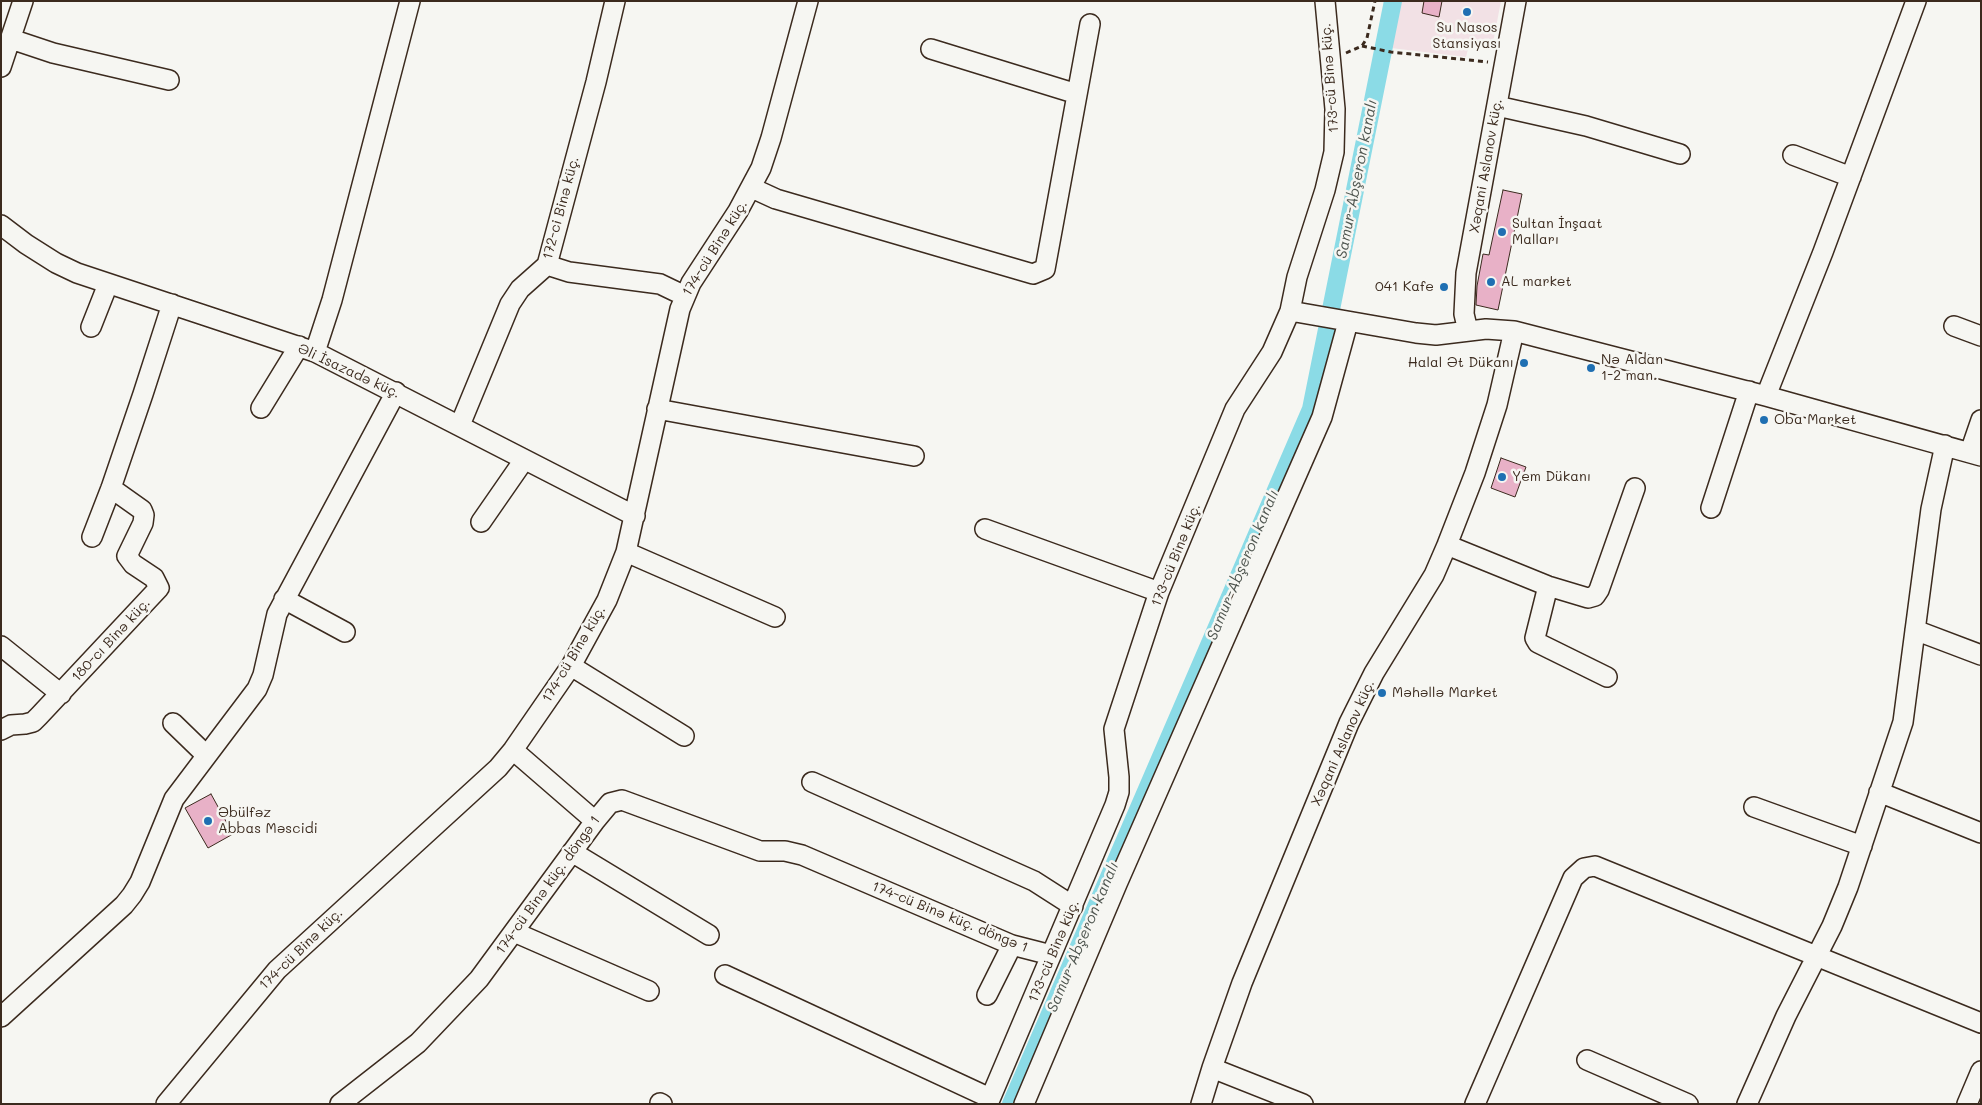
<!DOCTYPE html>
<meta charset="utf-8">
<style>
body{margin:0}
#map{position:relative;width:1982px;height:1105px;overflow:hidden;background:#f6f6f2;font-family:Mali,sans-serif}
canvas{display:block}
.frame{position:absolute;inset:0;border:2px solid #3b2a1e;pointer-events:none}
</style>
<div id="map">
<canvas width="1982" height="1105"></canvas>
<div class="frame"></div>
</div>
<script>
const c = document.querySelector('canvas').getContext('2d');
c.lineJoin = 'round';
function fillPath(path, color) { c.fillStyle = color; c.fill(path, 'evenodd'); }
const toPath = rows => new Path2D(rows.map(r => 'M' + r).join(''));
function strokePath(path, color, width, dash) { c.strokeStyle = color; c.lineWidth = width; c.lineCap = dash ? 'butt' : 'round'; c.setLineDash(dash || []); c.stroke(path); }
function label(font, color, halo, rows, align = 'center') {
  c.font = font + ' Mali,sans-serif'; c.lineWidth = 5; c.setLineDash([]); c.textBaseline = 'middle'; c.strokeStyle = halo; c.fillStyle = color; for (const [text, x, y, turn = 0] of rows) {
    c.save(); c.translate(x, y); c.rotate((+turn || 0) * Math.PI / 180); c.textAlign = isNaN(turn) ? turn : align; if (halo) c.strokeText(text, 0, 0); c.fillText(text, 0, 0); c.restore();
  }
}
fillPath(toPath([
 [1400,1,1501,1,1492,48,1469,45,1466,57,1391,48]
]), '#f2e1e5');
strokePath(toPath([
 [1011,1104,1311,409,1393,1]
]), '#8bdbe6', 18);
const building = toPath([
 [1424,1,1442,1,1439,17,1422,13,1424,1],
 [1503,190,1522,194,1498,310,1476,305,1477,286,1483,254,1489,255,1503,190],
 [1501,458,1526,467,1515,497,1491,488,1501,458],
 [211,794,233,834,208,848,185,808,211,794]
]);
fillPath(building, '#e8b1c7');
strokePath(building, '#3b2a1e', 1);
const minor = toPath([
 [11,39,53,53,169,80],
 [931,49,1077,94],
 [1,67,23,1],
 [1497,106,1586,126,1680,154],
 [1793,155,1851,177],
 [752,188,776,199,1033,274,1045,269,1090,24],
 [1,225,26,244,56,263,77,273,315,352,635,516],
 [547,265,569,272,660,284,685,296],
 [1290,311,1416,333,1436,335,1486,329,1514,331,1766,396,1981,456],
 [1954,326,1981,336],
 [91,327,108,284],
 [1468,331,1464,314,1466,273,1516,1],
 [315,352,332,300,410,1],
 [1766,396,1823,252,1916,1],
 [261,408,299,346],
 [657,409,914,456],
 [460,425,510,304,520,289,547,265,596,82,615,1],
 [1970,452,1981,420],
 [1711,508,1749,391],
 [481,522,524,460],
 [985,529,1159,592],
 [92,537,111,488,143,394,172,304],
 [1447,545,1548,586,1588,598,1595,596,1599,590,1635,488],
 [626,552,775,617],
 [1548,586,1535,638,1538,643,1607,677],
 [284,599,345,632],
 [1915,630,1981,655],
 [1,646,61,694],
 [571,666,684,736],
 [173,723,206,755],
 [1,730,11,725,25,724,33,722,39,716,159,588,154,578,133,564,127,556,143,523,144,515,142,510,111,488],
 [513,750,595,821],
 [812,782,1034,881,1073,906],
 [1879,792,1981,833],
 [1754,807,1862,846],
 [572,852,709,935],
 [514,932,649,991],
 [725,975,990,1098],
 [987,995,1012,945],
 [1,1017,124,905,132,895,140,882,174,799,257,689,263,675,277,614,396,392],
 [1587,1060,1688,1104],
 [1212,1068,1303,1104],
 [660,1103,662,1104],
 [166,1104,277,970,498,768,513,750,571,666,607,600,626,552,680,309,691,283,738,211,761,168,771,138,808,1],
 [340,1104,418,1043,479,979,595,821,610,803,622,800,760,851,785,851,802,855,1012,945,1051,955],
 [988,1104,1115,805,1119,792,1119,777,1114,729,1159,592,1235,409,1272,352,1290,311,1297,277,1325,190,1334,152,1335,109,1325,1],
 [1024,1104,1117,884,1322,417,1348,322],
 [1201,1104,1212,1068,1242,983,1349,723,1374,673,1434,575,1447,545,1475,473,1497,405,1514,331],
 [1475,1104,1573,878,1584,868,1595,866,1981,1023],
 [1747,1104,1786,1016,1832,926,1848,887,1903,722,1931,509,1945,445],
 [1967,1104,1981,1071]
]);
strokePath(minor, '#3b2a1e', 22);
strokePath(toPath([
 [1362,46,1391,52,1488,62],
 [1346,53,1362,46,1367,38,1375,1]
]), '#3b2a1e', 3, [5, 4]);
strokePath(minor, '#f6f6f2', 19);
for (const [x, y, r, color] of [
 [1467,12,5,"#1f6fb2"],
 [1502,232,5,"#1f6fb2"],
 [1491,282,5,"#1f6fb2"],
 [1444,287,5,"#1f6fb2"],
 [1524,363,5,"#1f6fb2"],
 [1591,368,5,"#1f6fb2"],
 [1764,420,5,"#1f6fb2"],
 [1502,477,5,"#1f6fb2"],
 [1382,693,5,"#1f6fb2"],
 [208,821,5,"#1f6fb2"]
]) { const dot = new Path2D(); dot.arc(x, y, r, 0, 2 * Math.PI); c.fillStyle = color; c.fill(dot); strokePath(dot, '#f6f6f2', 2); }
label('14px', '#3b2a1e', '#f6f6f2', [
 ["Su Nasos",1467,28,"center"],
 ["Stansiyası",1467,44,"center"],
 ["Sultan İnşaat",1512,224],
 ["Malları",1512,240],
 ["AL market",1501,282],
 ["041 Kafe",1434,287,"right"],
 ["Nə Aldan",1601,360],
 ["1-2 man.",1601,376],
 ["Halal Ət Dükanı",1514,363,"right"],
 ["Oba Market",1774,420],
 ["Yem Dükanı",1512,477],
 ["Məhəllə Market",1392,693],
 ["Əbülfəz",218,813],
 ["Abbas Məscidi",218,829]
], 'left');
label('14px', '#3b2a1e', '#f6f6f2', [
 ["173-cü Binə küç.",1330,78,-94],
 ["Xəqani Aslanov küç.",1486,166,-80],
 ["172-ci Binə küç.",561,208,-75],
 ["174-cü Binə küç.",715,248,-58],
 ["Əli İsazadə küç.",349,371,25],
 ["173-cü Binə küç.",1176,555,-68],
 ["180-cı Binə küç.",111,640,-47],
 ["174-cü Binə küç.",574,654,-59],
 ["Xəqani Aslanov küç.",1343,743,-66],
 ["174-cü Binə küç. döngə 1",548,885,-54],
 ["174-cü Binə küç. döngə 1",950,917,22],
 ["174-cü Binə küç.",301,949,-44],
 ["173-cü Binə küç.",1054,951,-67]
]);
label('italic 15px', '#4f5650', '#f6f6f2', [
 ["Samur-Abşeron kanalı",1357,179,-79],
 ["Samur-Abşeron kanalı",1243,565,-67],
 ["Samur-Abşeron kanalı",1083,937,-67]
]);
</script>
